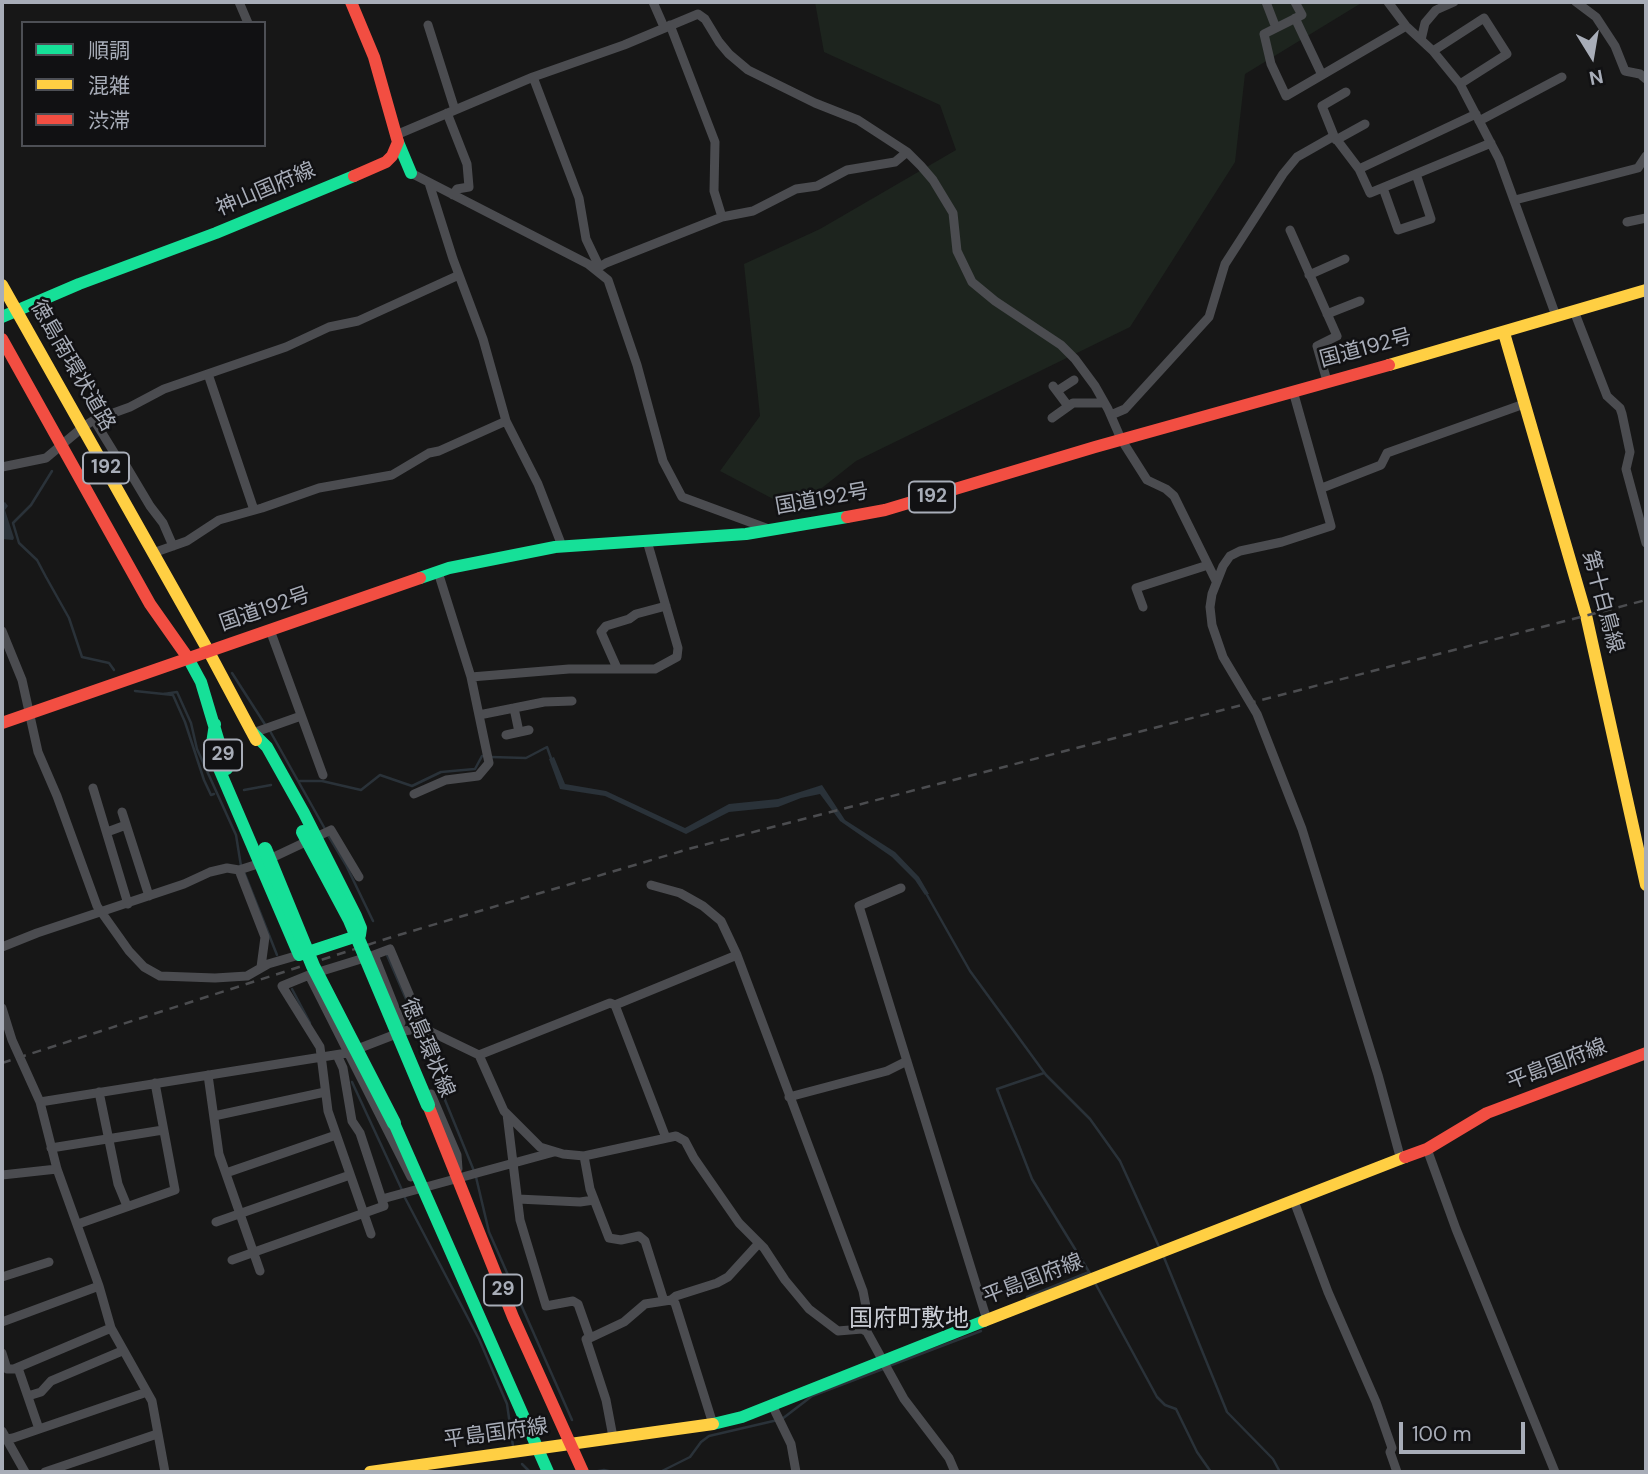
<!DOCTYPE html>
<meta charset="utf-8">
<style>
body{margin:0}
#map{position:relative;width:1648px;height:1474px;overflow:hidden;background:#171717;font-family:"DM Sans","Noto Sans JP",sans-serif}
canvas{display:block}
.frame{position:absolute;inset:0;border:4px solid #a8adb8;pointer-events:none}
.legend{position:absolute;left:21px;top:21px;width:245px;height:126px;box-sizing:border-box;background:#111113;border:2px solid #4d4f55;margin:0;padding:9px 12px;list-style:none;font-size:21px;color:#a8adb8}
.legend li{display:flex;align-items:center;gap:14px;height:35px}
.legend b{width:35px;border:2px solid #4d4f55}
.north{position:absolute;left:1557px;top:21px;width:70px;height:70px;-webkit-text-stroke:5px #111113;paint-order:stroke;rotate:169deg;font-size:19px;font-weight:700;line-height:28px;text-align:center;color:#a8adb8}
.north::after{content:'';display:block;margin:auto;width:24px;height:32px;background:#a8adb8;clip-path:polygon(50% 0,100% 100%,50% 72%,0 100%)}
.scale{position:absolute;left:1399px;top:1422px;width:126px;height:32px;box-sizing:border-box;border:4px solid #a8adb8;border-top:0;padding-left:9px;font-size:21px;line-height:24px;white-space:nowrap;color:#a8adb8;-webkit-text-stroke:5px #111113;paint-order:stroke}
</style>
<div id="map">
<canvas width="1648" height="1474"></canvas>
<div class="frame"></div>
<ul class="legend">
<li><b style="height:9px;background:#16e098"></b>順調</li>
<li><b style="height:9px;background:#ffcf43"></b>混雑</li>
<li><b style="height:9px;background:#f24e42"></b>渋滞</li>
</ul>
<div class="north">N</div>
<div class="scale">100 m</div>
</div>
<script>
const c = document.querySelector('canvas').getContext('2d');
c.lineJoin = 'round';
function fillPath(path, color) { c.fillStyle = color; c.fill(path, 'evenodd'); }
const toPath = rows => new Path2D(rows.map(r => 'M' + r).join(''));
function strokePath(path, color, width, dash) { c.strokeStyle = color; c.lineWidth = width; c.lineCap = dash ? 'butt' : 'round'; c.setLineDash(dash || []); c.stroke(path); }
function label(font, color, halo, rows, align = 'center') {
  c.font = font + ' "DM Sans","Noto Sans JP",sans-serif'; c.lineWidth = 5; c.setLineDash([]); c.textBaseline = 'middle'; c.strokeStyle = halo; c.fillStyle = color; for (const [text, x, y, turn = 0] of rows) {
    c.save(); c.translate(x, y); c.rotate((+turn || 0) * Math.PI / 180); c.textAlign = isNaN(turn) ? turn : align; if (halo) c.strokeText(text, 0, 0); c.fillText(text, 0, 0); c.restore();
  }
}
fillPath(toPath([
 [815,2,1363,2,1245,74,1235,162,1130,327,856,461,794,510,720,471,760,416,744,264,820,229,956,150,940,105,824,52]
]), '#1d241e');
fillPath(toPath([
 [5,502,8,506,5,510,14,538,13,540,2,539,2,504],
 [554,757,565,784,606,791,685,828,729,804,778,799,822,785,845,820,895,852,919,877,929,894,925,895,915,880,892,857,840,821,820,794,801,798,778,807,729,812,686,834,605,796,560,789,549,759]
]), '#2a3239');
strokePath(toPath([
 [52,471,31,505,13,523,19,543,37,560,46,577,69,618,82,657,109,663,114,670],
 [232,673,266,726],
 [135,691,173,695,185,722,204,780,211,795,214,794],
 [164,694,177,692,191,723,197,749,236,835,241,866],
 [270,731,325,829],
 [491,757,526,758,547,747,552,761],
 [300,781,322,781,361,790,380,775,412,786,441,772,475,769,482,756,484,756],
 [244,790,271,785],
 [328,835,346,865,373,921],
 [244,872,277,955],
 [927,895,970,971,1046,1075,1090,1119,1120,1161,1160,1249],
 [387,955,413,1015],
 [292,989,310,1023],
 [420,1034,423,1046,474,1171],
 [1044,1073,997,1089,1032,1179,1091,1275],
 [352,1082,402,1190],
 [476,1177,489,1232,572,1420],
 [404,1196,479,1339,507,1404,513,1446],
 [1163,1255,1227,1412,1273,1459,1280,1472],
 [1094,1281,1157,1397,1165,1405,1176,1409,1197,1452,1211,1472],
 [1027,1297,1089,1272],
 [889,1366,981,1331],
 [522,1464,530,1472],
 [593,1472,604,1470,613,1472],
 [660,1472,690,1457,701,1442,709,1436,782,1419,812,1396,883,1369]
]), '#2a3239', 2.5);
strokePath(toPath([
 [239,2,248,23],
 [653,2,664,27],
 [1266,2,1276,28],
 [1295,2,1302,15,1264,34,1271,64,1286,96,1406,26],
 [1388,2,1406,26,1433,51,1460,84,1499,159,1556,316],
 [1576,2,1596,17,1615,46,1625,71,1640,74,1646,79],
 [1295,18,1322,75],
 [428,25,455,110],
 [670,25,715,142,714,191,722,217],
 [1421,40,1425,23,1436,10,1454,2],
 [1433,51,1484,18,1507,54,1460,84],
 [533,77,579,198,586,239,597,262,596,269],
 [1346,92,1322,106,1334,136,1359,169,1370,193,1491,143],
 [447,113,467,164,469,187,457,189,453,195],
 [1479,121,1562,77],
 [396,135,533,77,624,45,698,14,705,19,719,42,729,54,748,70,815,103,858,120,907,152,921,166,933,180,953,213,957,251,972,282,995,301,1061,345,1075,359,1095,386,1108,409,1121,439,1147,480,1166,489,1174,496,1216,581],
 [1336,140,1365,124],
 [1359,169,1476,114],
 [411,173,588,264,608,280,637,365,663,461,682,497,766,528],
 [429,183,453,259,483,339,506,421,538,484,562,546],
 [1383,188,1398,230,1431,219,1416,174],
 [1515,200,1638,168,1646,156],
 [1627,222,1646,218],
 [1290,230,1337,336,1317,346,1327,381],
 [596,269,606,263,722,217,753,211,796,189,817,186,847,170,895,162,907,152],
 [1309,275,1345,259],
 [1574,311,1607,396,1620,408,1622,414,1630,452,1626,469,1646,543],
 [1327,314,1360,301],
 [208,374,254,510],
 [1053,386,1068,406],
 [1057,391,1074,380],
 [1293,391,1331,526,1282,542,1240,551,1230,556,1223,566,1212,594,1210,607,1212,625,1223,657,1257,714,1302,829,1378,1075,1401,1160],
 [1111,415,1125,409,1209,317,1225,264,1283,174,1297,157,1334,136],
 [1052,418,1073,403,1104,403],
 [94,420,118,459,122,459,150,506,163,523,173,546],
 [2,467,46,458,83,427,94,420,130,407,164,389,286,347,329,327,358,321,459,275],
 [1322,488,1381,465,1387,453,1524,404],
 [153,553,187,541,219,520,262,508,319,488,392,475,429,453,439,451,506,421],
 [1143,607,1136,588,1208,565],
 [270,630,323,775],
 [2,631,22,680,38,752,57,796,97,906,129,951,144,967,160,976,215,978,247,976,268,964,299,955],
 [617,668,601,632,606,626,629,619,636,614,666,606],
 [471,677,569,669,655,669,677,657,678,648,647,541],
 [514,708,519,732],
 [479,715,544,702,572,701],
 [253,733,301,716],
 [506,735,529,730],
 [93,788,128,904],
 [414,794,446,780,478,776,489,763,471,677,438,572],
 [122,812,149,896],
 [107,832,126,825],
 [239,870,265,937,261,967],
 [651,885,680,893,703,906,721,921,737,955],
 [901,888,859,906,987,1320],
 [2,947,37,933,184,884,210,872,227,868,239,870,261,863,331,830,359,877],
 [374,955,390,949,417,1013,419,1027],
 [309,975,282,986,320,1047,328,1111,371,1234],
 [615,1005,666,1138],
 [2,1008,12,1040,40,1102,57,1169,99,1286,111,1328,152,1401,165,1472],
 [401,1023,374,955,309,975,411,1177],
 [479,1055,610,1003,615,1005,737,955,863,1291,868,1317,867,1332],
 [208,1075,219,1154,260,1271],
 [99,1092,118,1184,127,1206],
 [431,1094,457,1155,458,1169],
 [789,1097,887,1071,907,1061],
 [40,1102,347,1053,404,1031,423,1028,479,1055,504,1111,540,1147,563,1154,584,1156,676,1136,685,1141,694,1158,739,1223,764,1248,785,1280,809,1309,838,1331,862,1329,867,1332,904,1399,949,1458,955,1472],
 [507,1114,520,1220,546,1306,573,1301,578,1304,590,1338,624,1322,645,1304,671,1300,675,1303,713,1424],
 [214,1116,325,1092],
 [51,1148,163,1130],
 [1427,1149,1456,1229,1555,1472],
 [584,1156,590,1189,609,1238,621,1240,639,1236,645,1241,664,1301],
 [226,1173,336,1135],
 [2,1175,57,1169],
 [382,1199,554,1152],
 [518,1199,580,1202,594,1200],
 [1294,1201,1328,1292,1376,1402,1392,1448,1390,1452,1397,1472],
 [216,1222,350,1175],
 [78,1224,175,1190,155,1083],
 [232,1260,384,1206,360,1133,352,1121,343,1068,337,1055],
 [2,1277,49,1262],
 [671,1300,676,1296,717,1283,728,1277,759,1243],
 [2,1322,99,1286],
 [590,1338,586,1339,606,1400,613,1437],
 [2,1353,7,1369,14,1369,111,1328],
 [18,1368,39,1429],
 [28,1396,41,1392,51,1381,122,1351],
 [772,1405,791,1444,796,1472],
 [2,1431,25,1472],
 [2,1440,13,1438,147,1392],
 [45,1472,157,1434]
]), '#4b4c50', 9);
strokePath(toPath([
 [398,142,411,173],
 [2,317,79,284,216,233,354,176],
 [420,578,449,568,555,547,746,534,847,517],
 [188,658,201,682,227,769],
 [215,724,211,750,299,955,360,935,361,928,356,916,304,813,267,747,253,733],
 [394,1123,548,1472],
 [713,1424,742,1417,984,1321]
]), '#16e098', 12);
strokePath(toPath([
 [2,285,209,652],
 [1504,333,1586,615,1646,885],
 [1389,365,1646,290],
 [209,652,256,740],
 [984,1321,1405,1157],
 [370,1472,713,1424]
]), '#ffcf43', 12);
strokePath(toPath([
 [351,2,374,57,398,142,392,156,386,162,354,176],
 [2,339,150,604,188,658],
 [847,517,885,510,1095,447,1389,365],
 [2,723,420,578],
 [428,1105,513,1317,583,1472],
 [1405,1157,1427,1149,1487,1113,1646,1053]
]), '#f24e42', 12);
strokePath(toPath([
 [2,1063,392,937,692,848,1646,600]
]), '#4b4c4f', 2.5, [9, 7]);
strokePath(toPath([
 [303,832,350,920,428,1105],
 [265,849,313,966,394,1123]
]), '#16e098', 14);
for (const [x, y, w] of [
 [106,468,46],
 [932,497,46],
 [223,755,38],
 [503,1290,38]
]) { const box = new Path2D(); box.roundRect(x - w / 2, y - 15.5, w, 31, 5); c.fillStyle = '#111113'; c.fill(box); strokePath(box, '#a8adb8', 2); }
label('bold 19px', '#a8adb8', null, [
 ["192",106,468],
 ["192",932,497],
 ["29",223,755],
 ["29",503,1290]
]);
label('21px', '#a8adb8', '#111113', [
 ["神山国府線",266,190,-23],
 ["国道192号",1366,349,-15],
 ["徳島南環状道路",72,366,60],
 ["国道192号",822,500,-10],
 ["第十白鳥線",1602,602,75],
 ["国道192号",265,610,-19],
 ["徳島環状線",427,1048,67],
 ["平島国府線",1557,1065,-21],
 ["平島国府線",1033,1280,-21],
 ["平島国府線",496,1434,-8]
]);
label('24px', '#c9ccd4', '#111113', [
 ["国府町敷地",909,1320]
]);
</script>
